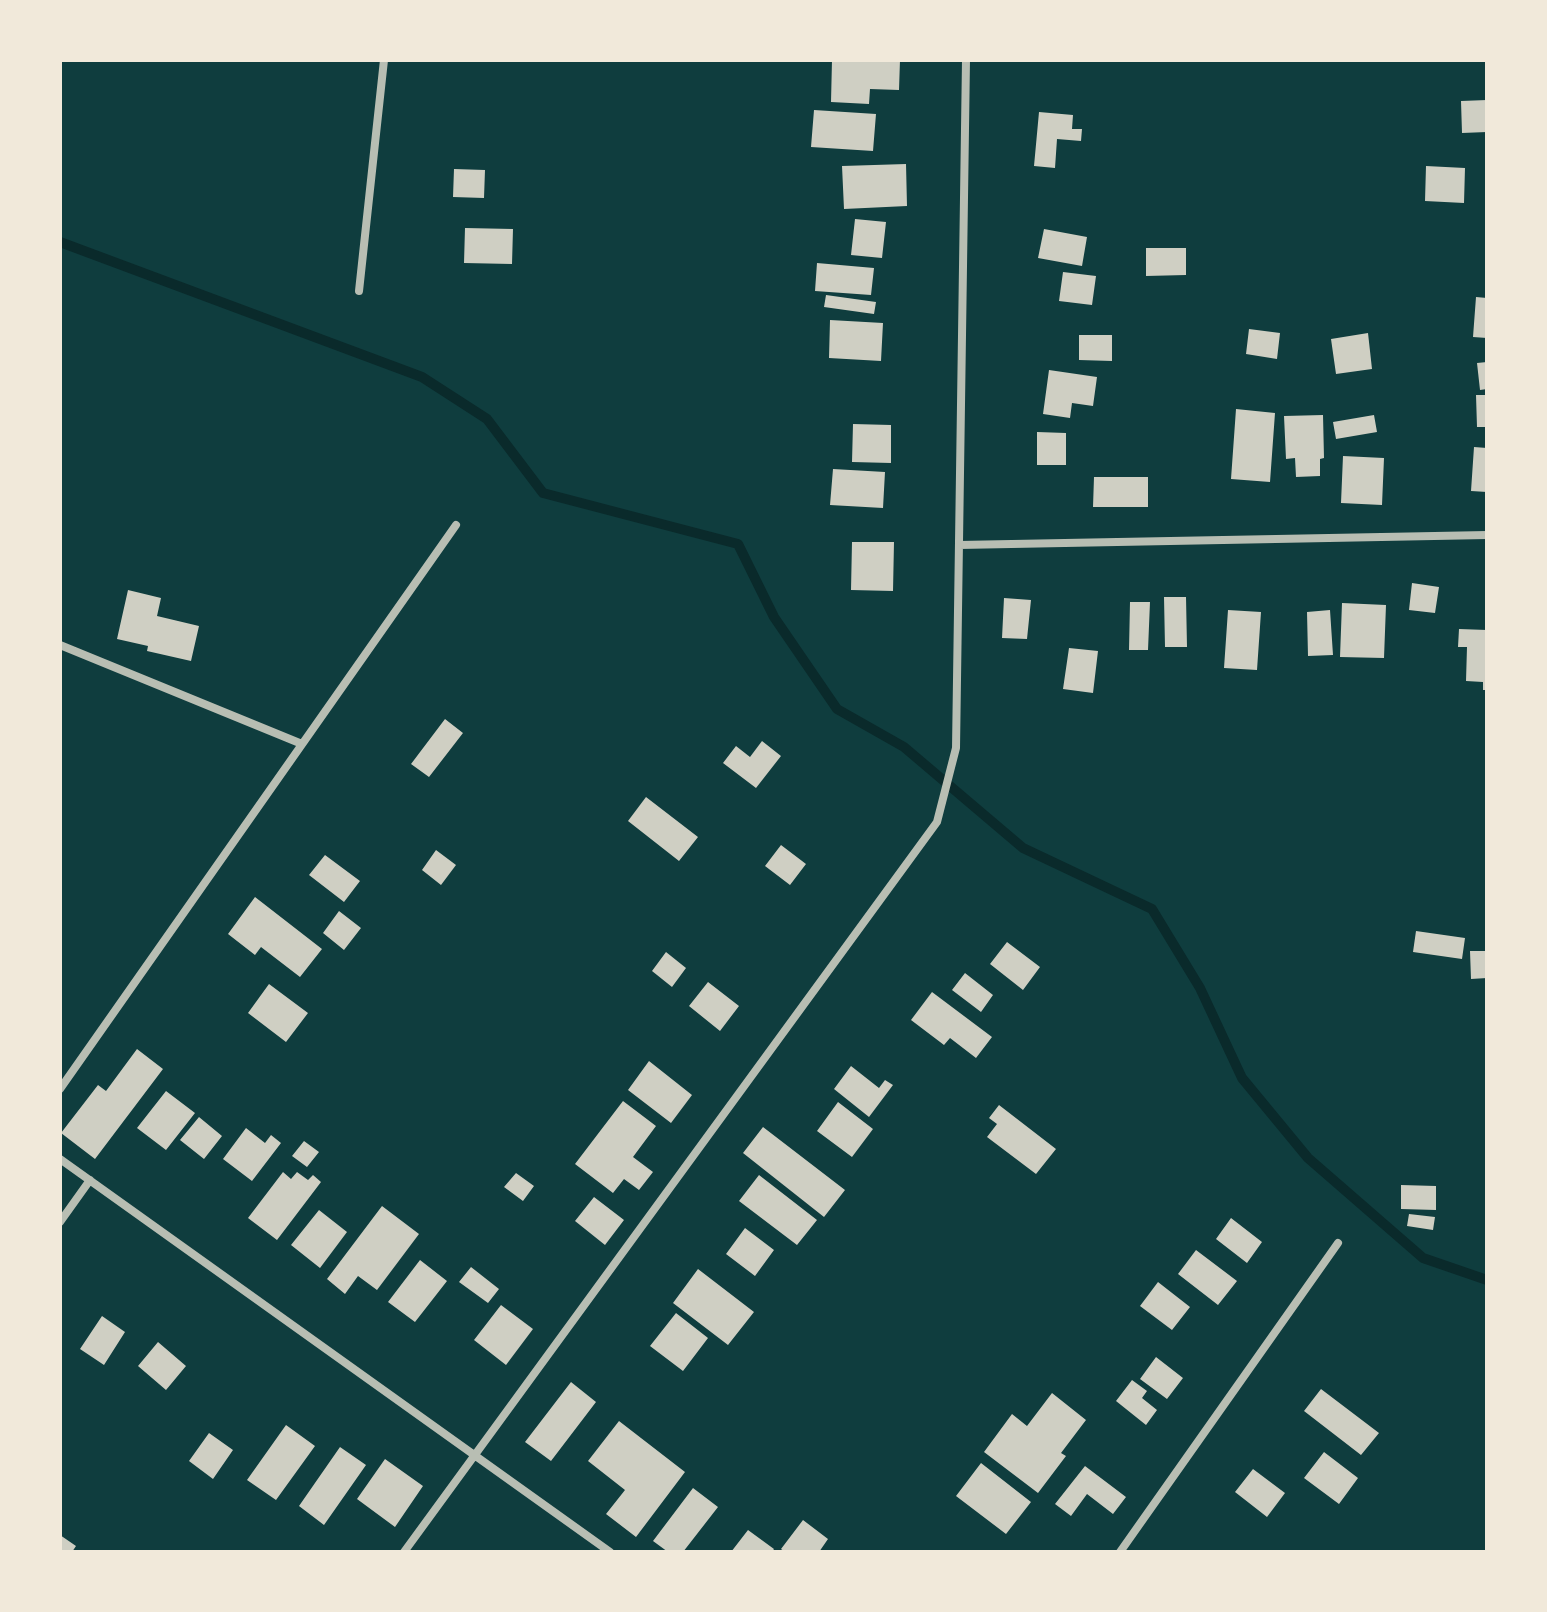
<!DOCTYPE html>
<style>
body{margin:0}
#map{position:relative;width:1547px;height:1612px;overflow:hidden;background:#0f3d3e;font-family:Jost,sans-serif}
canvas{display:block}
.frame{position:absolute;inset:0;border:62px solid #f1e9da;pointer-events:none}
</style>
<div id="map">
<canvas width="1547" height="1612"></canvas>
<div class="frame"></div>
</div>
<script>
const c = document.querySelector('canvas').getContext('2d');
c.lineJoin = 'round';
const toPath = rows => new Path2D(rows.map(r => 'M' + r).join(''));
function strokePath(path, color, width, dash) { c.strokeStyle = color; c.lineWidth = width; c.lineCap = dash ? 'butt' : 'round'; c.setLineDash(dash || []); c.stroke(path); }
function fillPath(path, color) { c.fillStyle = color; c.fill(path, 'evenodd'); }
strokePath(toPath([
 [60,242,422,377,487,419,543,493,738,544,774,617,837,709,904,747,1023,848,1152,909,1200,988,1242,1078,1308,1158,1423,1258,1487,1280]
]), '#0a2a2b', 10);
fillPath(toPath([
 [832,60,900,60,899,90,870,89,869,104,831,102],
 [1487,100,1487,132,1462,133,1461,101],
 [814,110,876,114,873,151,811,147],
 [1039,112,1073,115,1072,129,1082,129,1081,141,1057,139,1055,168,1034,166],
 [906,164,907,206,844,209,842,166],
 [1426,166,1465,168,1464,203,1425,201],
 [454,169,485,170,484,198,453,197],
 [855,219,886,222,882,258,851,255],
 [465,228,513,229,512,264,464,263],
 [1044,229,1087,237,1082,266,1038,258],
 [1146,248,1186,248,1186,275,1146,276],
 [817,263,874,268,871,295,815,291],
 [1063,272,1096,276,1092,305,1059,301],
 [826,295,876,302,874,314,824,307],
 [1476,297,1487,298,1487,338,1473,337],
 [830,320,883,323,881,361,829,358],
 [1249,329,1280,333,1277,359,1246,354],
 [1368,333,1372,369,1336,374,1331,339],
 [1079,335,1112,335,1112,361,1079,360],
 [1487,362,1487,389,1480,390,1477,363],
 [1049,370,1097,377,1093,406,1072,403,1070,418,1043,414],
 [1476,395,1487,395,1487,427,1477,427],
 [1236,409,1275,413,1270,482,1231,479],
 [1323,415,1324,458,1320,459,1320,476,1296,477,1295,458,1286,459,1284,416],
 [1374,415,1377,432,1336,439,1333,422],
 [853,424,891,425,891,463,852,462],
 [1037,432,1066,433,1066,465,1037,465],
 [1474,447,1487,448,1487,492,1471,491],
 [1343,456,1384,458,1382,505,1341,503],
 [833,469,885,472,883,508,830,505],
 [1094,477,1148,477,1148,507,1093,507],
 [852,542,894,542,893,591,851,590],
 [1412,583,1439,587,1435,613,1409,610],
 [128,590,161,598,157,616,199,626,191,661,147,651,148,646,117,639],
 [1164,597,1186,597,1187,647,1165,647],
 [1004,598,1031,600,1027,639,1002,638],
 [1130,602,1150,602,1148,650,1129,650],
 [1342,603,1386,605,1384,658,1340,657],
 [1228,610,1261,612,1257,670,1224,668],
 [1330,610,1333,655,1308,656,1307,612],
 [1459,629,1487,630,1487,690,1483,690,1483,682,1466,681,1467,647,1458,647],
 [1069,648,1098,651,1093,693,1063,689],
 [445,719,463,733,429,777,411,764],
 [762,741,781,756,756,788,723,763,736,746,750,757],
 [646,797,698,837,679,861,628,821],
 [781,845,806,864,790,885,765,866],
 [436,850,456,865,441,885,422,870],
 [325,855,360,881,344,902,309,875],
 [255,897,322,949,300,977,261,947,255,955,228,934],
 [339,911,361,928,344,950,323,933],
 [1416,931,1465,938,1462,959,1413,952],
 [1007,942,1040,967,1023,990,990,964],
 [1470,951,1487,951,1487,978,1471,979],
 [666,952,686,968,672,987,652,971],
 [965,973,993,995,981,1012,952,990],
 [708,982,739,1006,720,1031,689,1006],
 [269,984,308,1013,286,1042,248,1013],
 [932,992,992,1037,976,1058,950,1038,944,1045,911,1020],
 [137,1049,163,1069,95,1159,61,1133,98,1085,106,1091],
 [649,1061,692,1095,671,1123,628,1090],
 [851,1066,879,1088,885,1080,893,1085,869,1117,834,1089],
 [166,1091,195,1113,166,1150,137,1128],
 [623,1101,656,1126,633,1157,653,1172,639,1190,624,1179,613,1193,575,1164],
 [838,1102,873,1129,852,1157,817,1131],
 [999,1105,1056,1149,1036,1174,987,1137,997,1124,989,1118],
 [199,1117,222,1136,204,1159,180,1140],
 [763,1127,845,1190,824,1217,743,1153],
 [246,1128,265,1143,271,1135,281,1143,252,1181,223,1159],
 [304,1141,319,1152,307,1167,292,1156],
 [283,1172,291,1179,297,1172,308,1180,313,1175,321,1182,277,1240,248,1218],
 [516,1173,534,1186,523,1201,504,1187],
 [759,1175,817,1220,797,1245,739,1201],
 [1401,1185,1436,1186,1436,1210,1401,1209],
 [594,1197,624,1220,605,1245,575,1221],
 [382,1206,419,1234,377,1290,358,1276,345,1294,327,1279],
 [319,1210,347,1232,320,1268,291,1245],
 [1409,1214,1435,1217,1433,1230,1407,1226],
 [1231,1218,1262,1242,1247,1263,1216,1239],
 [745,1228,774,1250,755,1276,726,1254],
 [1196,1250,1237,1281,1218,1305,1178,1274],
 [420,1260,447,1281,415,1322,388,1302],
 [471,1267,499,1289,488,1303,459,1282],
 [698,1269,754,1312,728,1345,673,1303],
 [1158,1282,1190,1307,1172,1330,1140,1306],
 [501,1305,533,1329,506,1365,474,1340],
 [676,1313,708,1338,683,1371,650,1346],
 [102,1316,125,1332,104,1365,80,1349],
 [158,1342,186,1366,166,1390,138,1366],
 [1156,1357,1183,1378,1167,1399,1140,1379],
 [1132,1380,1147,1391,1142,1398,1157,1410,1146,1425,1116,1401],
 [571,1382,596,1402,551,1461,525,1442],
 [1321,1389,1379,1433,1361,1455,1304,1411],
 [1052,1393,1086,1420,1061,1453,1066,1456,1038,1493,984,1452,1012,1414,1027,1426],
 [619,1421,685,1472,636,1537,606,1514,625,1490,588,1461],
 [286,1425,315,1446,276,1500,247,1480],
 [209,1433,233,1450,213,1479,189,1461],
 [340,1447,366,1465,324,1525,299,1506],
 [1324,1452,1358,1478,1339,1504,1304,1478],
 [385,1459,423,1486,395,1527,357,1499],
 [981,1463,1031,1502,1006,1534,956,1496],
 [1085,1466,1126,1497,1113,1514,1087,1494,1071,1516,1055,1504],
 [1253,1469,1285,1493,1267,1517,1235,1492],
 [693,1488,718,1507,683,1552,668,1552,653,1541],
 [803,1520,828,1539,819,1552,785,1552,781,1549],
 [748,1530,774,1549,772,1552,731,1552],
 [60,1535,76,1546,72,1552,60,1552]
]), '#cfcfc3');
strokePath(toPath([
 [359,291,384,60],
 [959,545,1487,535],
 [60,645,302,744],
 [60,1089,456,525],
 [60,1159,610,1552],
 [60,1222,90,1180],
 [404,1552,937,822,956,748,966,60],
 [1120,1552,1338,1243]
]), '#b8beb3', 8);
</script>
